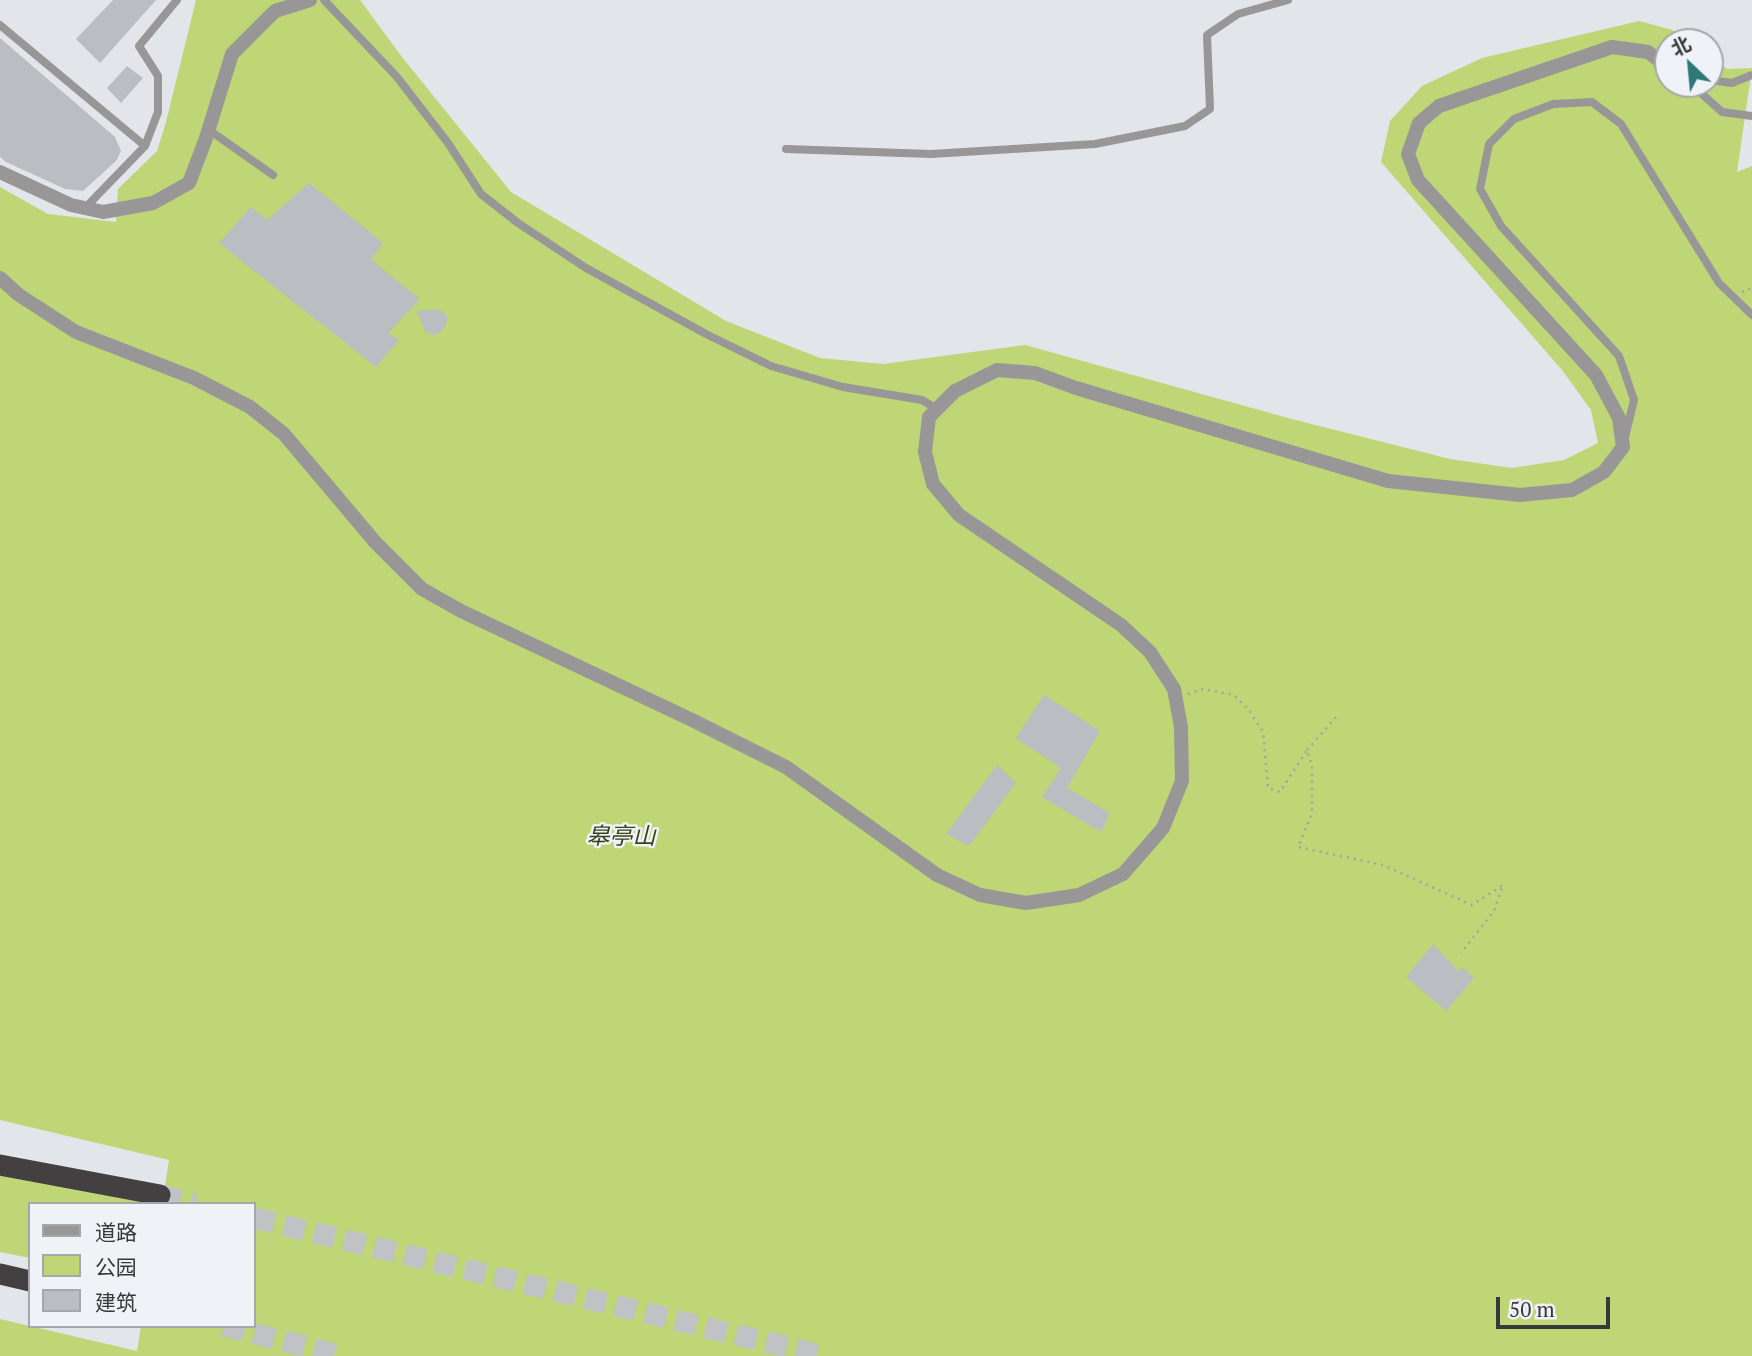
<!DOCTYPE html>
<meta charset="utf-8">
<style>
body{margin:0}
#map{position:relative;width:1752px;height:1356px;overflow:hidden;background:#e2e5e9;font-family:"PT Serif","Noto Sans SC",serif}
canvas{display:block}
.legend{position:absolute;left:28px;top:1202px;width:228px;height:126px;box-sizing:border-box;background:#eff2f6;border:2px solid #a5a8aa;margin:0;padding:9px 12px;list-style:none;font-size:21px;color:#373839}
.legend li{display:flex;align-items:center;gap:14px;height:35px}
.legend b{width:35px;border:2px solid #a5a8aa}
.north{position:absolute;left:1654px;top:28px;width:70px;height:70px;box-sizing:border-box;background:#eff2f6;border:2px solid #a5a8aa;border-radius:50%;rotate:334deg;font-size:19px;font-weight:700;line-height:28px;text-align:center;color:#373839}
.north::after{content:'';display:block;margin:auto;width:24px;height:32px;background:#2e7878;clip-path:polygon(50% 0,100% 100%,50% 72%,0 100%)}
.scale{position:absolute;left:1496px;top:1297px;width:114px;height:32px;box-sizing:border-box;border:4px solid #373839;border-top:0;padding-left:9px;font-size:21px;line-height:24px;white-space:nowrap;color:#373839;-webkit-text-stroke:5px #eff2f6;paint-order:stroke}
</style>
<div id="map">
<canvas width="1752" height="1356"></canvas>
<ul class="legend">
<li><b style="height:9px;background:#989696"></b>道路</li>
<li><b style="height:19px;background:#bed675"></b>公园</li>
<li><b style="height:19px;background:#babdc1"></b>建筑</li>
</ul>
<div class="north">北</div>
<div class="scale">50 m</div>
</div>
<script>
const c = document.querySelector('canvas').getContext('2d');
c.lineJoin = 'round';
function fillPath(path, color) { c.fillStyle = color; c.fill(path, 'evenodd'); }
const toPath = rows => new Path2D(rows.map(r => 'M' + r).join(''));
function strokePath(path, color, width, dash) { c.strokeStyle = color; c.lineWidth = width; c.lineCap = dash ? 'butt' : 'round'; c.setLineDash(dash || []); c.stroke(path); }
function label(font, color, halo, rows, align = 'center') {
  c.font = font + ' "PT Serif","Noto Sans SC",serif'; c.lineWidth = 5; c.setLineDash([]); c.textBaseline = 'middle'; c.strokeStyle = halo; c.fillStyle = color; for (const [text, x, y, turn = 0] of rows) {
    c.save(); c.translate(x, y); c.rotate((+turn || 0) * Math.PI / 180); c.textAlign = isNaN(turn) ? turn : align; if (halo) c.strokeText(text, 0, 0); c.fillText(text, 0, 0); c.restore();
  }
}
fillPath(toPath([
 [196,0,360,0,402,57,511,192,726,321,820,358,883,364,1025,345,1288,418,1450,459,1512,468,1564,460,1598,443,1591,410,1562,370,1381,162,1390,121,1422,86,1482,58,1639,21,1672,30,1690,42,1668,42,1668,84,1710,84,1710,57,1727,69,1752,68,1737,172,1752,166,1752,1356,0,1356,0,1319,137,1351,141,1326,254,1326,254,1204,162,1204,169,1160,0,1120,0,187,48,214,116,222,118,189,157,151,166,122],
 [0,1173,153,1204,30,1204,30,1258,0,1252]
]), '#bed675');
fillPath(toPath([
 [113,0,156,0,100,63,76,39],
 [0,38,115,137,121,151,116,161,83,191,65,189,6,162,0,157],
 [127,66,143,78,121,103,107,88],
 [309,183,383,243,371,260,420,299,388,333,399,340,376,367,219,243,251,207,267,220],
 [439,309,447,316,446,326,436,335,425,332,417,311],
 [1044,695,1100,731,1067,788,1110,813,1101,832,1042,797,1061,768,1016,738],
 [997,765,1016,783,969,846,946,834],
 [1433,944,1459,972,1462,967,1474,978,1446,1011,1406,977]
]), '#babdc1');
strokePath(toPath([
 [160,1195,195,1204],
 [254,1218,824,1356],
 [224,1326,343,1356]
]), '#c0c2c6', 21, [21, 10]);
strokePath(toPath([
 [1742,292,1752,288],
 [1188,694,1203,689,1234,695,1249,710,1263,732,1268,788,1280,792,1307,750,1312,766,1312,813,1298,847,1383,865,1472,905,1503,885,1494,911,1461,953],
 [1307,750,1336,717]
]), '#a1a4a7', 2.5, [2, 5]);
strokePath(toPath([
 [324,0,397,77,448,143,481,194,518,223,586,268,706,334,771,366,843,387,922,400,937,409],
 [0,25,145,146],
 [1710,80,1732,83,1752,75],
 [1691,84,1722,112,1752,116],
 [209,130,273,175],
 [786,149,931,154,1095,144,1185,126,1210,109,1207,35,1238,14,1288,0],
 [85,208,145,146,158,112,158,76,139,46,177,0],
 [1625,437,1634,400,1619,356,1501,226,1480,189,1489,144,1514,119,1553,104,1592,102,1621,124,1719,283,1752,315]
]), '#989696', 8);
strokePath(toPath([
 [0,172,71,205,103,212,153,203,189,183,206,138,232,54,275,11,310,0],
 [0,278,19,295,76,332,194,378,250,407,284,434,375,542,422,589,461,611,690,719,786,767,937,875,980,895,1026,903,1079,895,1123,874,1163,828,1182,781,1181,727,1174,689,1150,652,1121,625,959,515,933,484,925,452,929,417,955,391,997,370,1035,373,1076,388,1388,481,1520,495,1572,490,1604,472,1623,447,1619,418,1596,375,1418,180,1408,154,1419,123,1439,106,1612,47,1648,52,1668,67]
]), '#989696', 14);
strokePath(toPath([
 [0,1165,160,1195],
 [0,1274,30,1281]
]), '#444041', 21);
label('italic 23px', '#384119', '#eff2f6', [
 ["皋亭山",621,837]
]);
</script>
